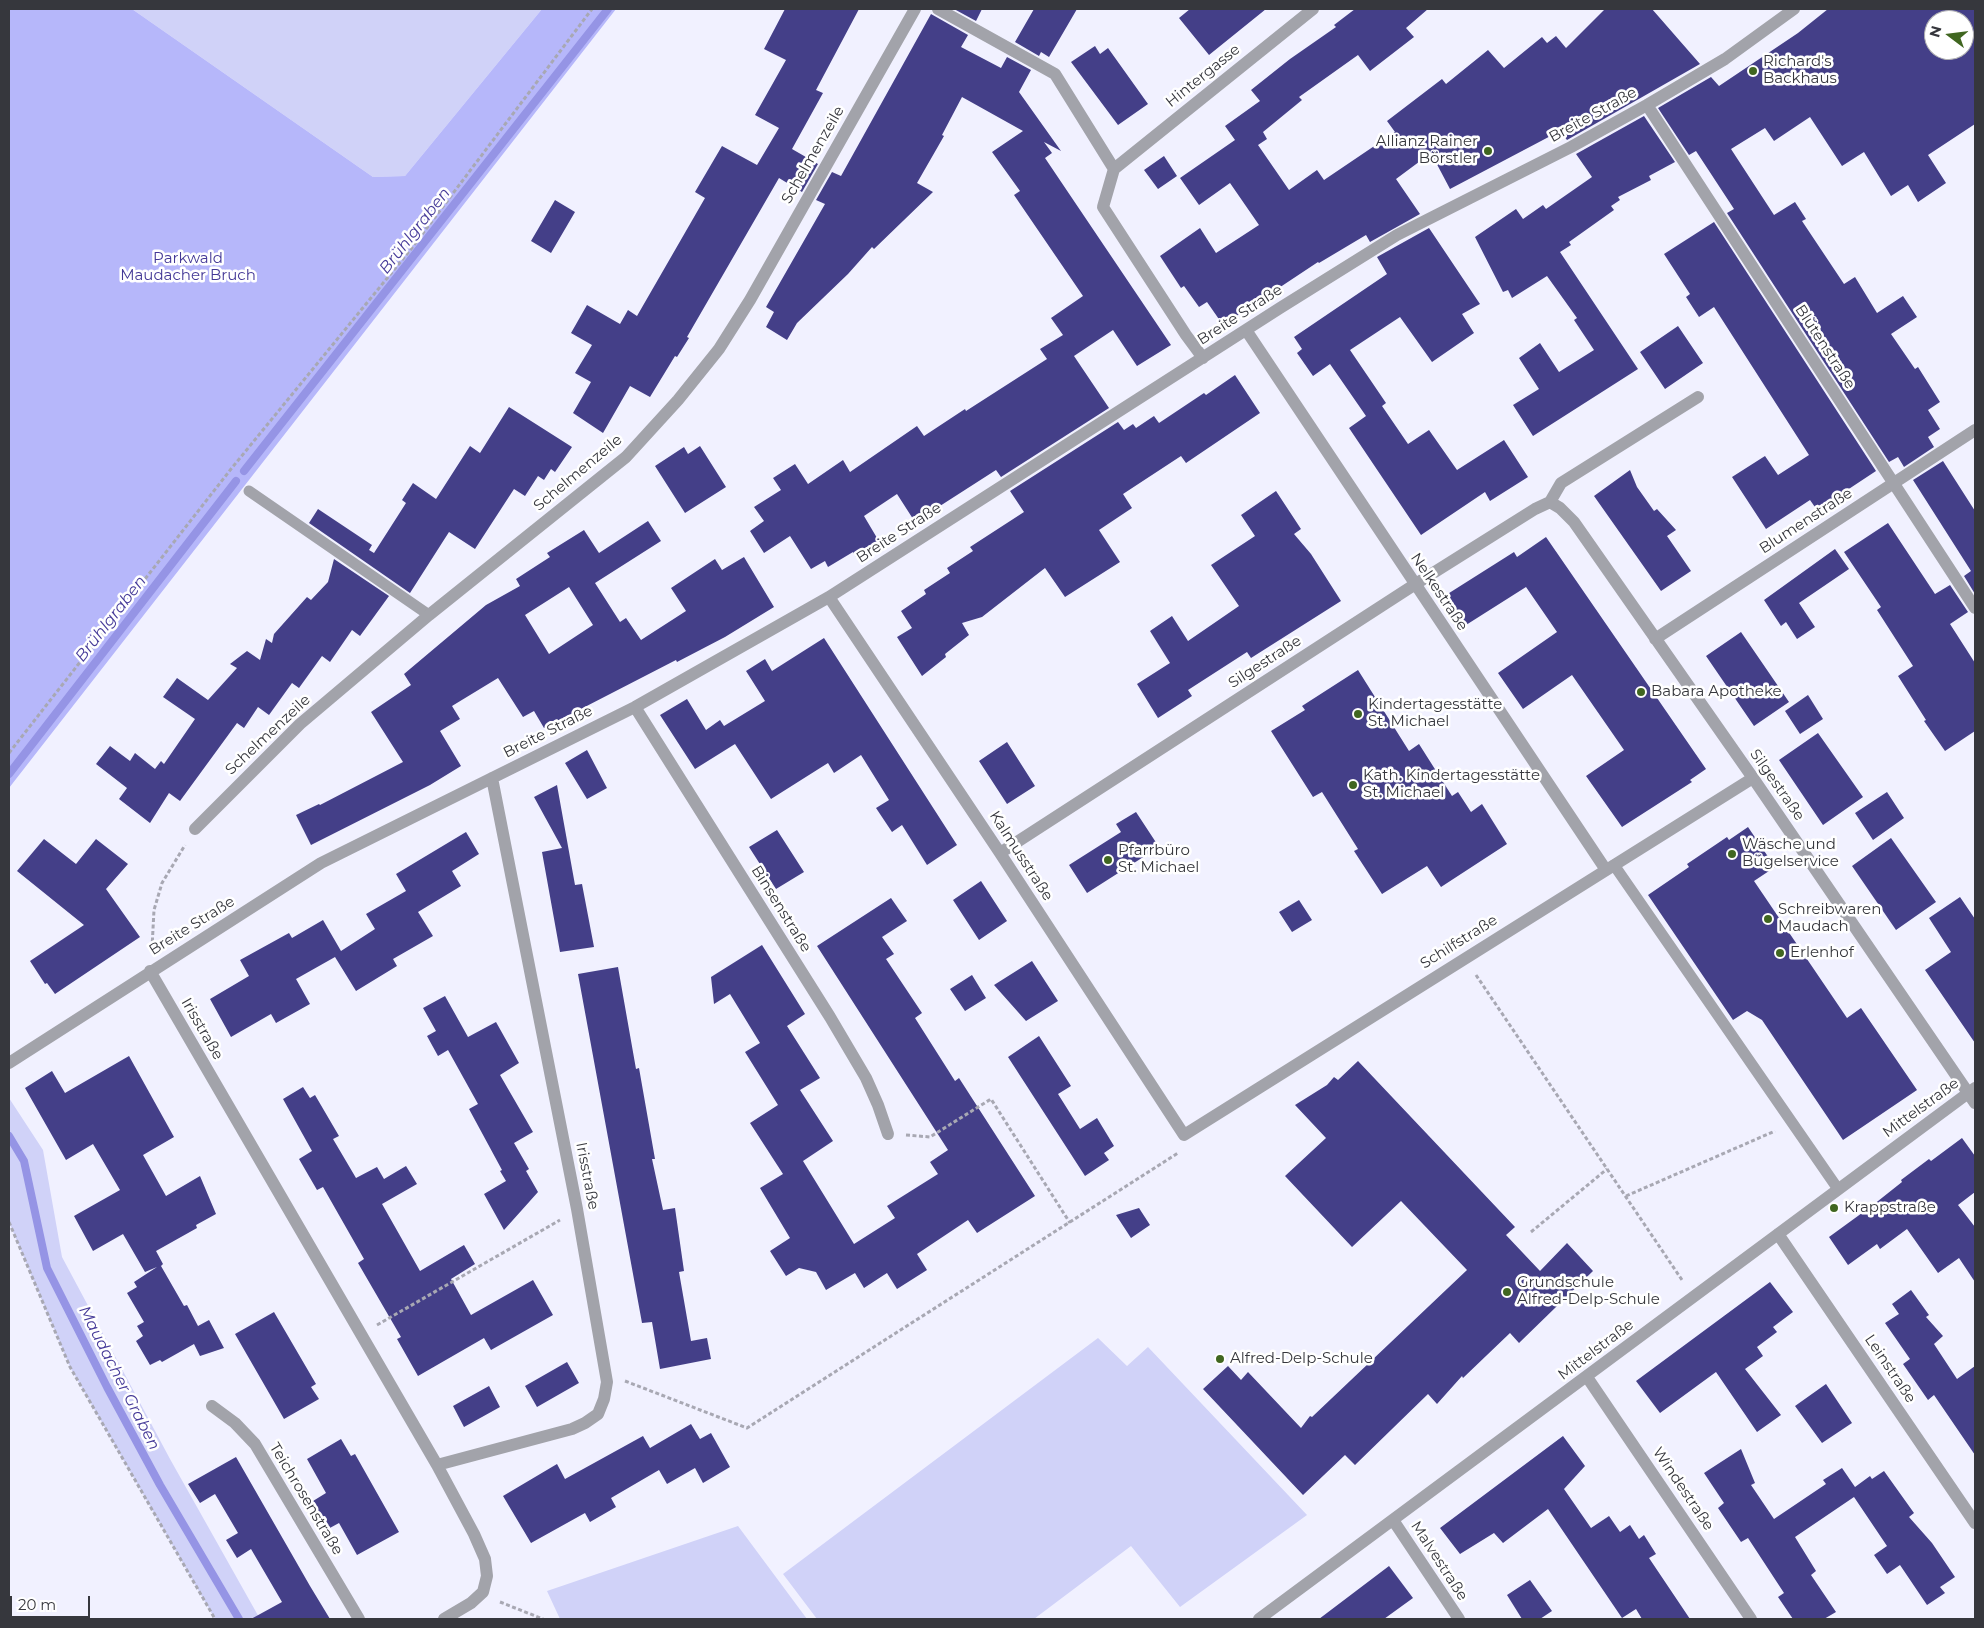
<!DOCTYPE html>
<meta charset="utf-8">
<style>
body{margin:0}
#map{position:relative;width:1984px;height:1628px;overflow:hidden;background:#f1f1ff;font-family:Montserrat,sans-serif}
canvas{display:block}
.frame{position:absolute;inset:0;border:10px solid #36373d;pointer-events:none}
.north{position:absolute;left:1924px;top:10px;width:50px;height:50px;box-sizing:border-box;background:#fff;border:1px solid #afafb1;border-radius:50%;rotate:285deg;font-size:14px;font-weight:700;line-height:20px;text-align:center;color:#36373d}
.north::after{content:'';display:block;margin:auto;width:18px;height:22px;background:#406620;clip-path:polygon(50% 0,100% 100%,50% 72%,0 100%)}
.scale{position:absolute;left:10px;top:1596px;width:80px;height:22px;box-sizing:border-box;border:2px solid #36373d;border-top:0;padding-left:6px;font-size:15px;line-height:18px;white-space:nowrap;color:#36373d;-webkit-text-stroke:4px #fff;paint-order:stroke}
</style>
<div id="map">
<canvas width="1984" height="1628"></canvas>
<div class="frame"></div>
<div class="north">N</div>
<div class="scale">20 m</div>
</div>
<script>
const c = document.querySelector('canvas').getContext('2d');
c.lineJoin = 'round';
function fillPath(path, color) { c.fillStyle = color; c.fill(path, 'evenodd'); }
const toPath = rows => new Path2D(rows.map(r => 'M' + r).join(''));
function strokePath(path, color, width, dash) { c.strokeStyle = color; c.lineWidth = width; c.lineCap = dash ? 'butt' : 'round'; c.setLineDash(dash || []); c.stroke(path); }
function label(font, color, halo, rows, align = 'center') {
  c.font = font + ' Montserrat,sans-serif'; c.lineWidth = 5; c.setLineDash([]); c.textBaseline = 'middle'; c.strokeStyle = halo; c.fillStyle = color; for (const [text, x, y, turn = 0] of rows) {
    c.save(); c.translate(x, y); c.rotate((+turn || 0) * Math.PI / 180); c.textAlign = isNaN(turn) ? turn : align; if (halo) c.strokeText(text, 0, 0); c.fillText(text, 0, 0); c.restore();
  }
}
fillPath(toPath([
 [132,9,542,9,405,176,373,177],
 [9,1098,43,1150,62,1257,170,1459,260,1619,215,1619,70,1367,9,1222],
 [1098,1338,1127,1366,1148,1347,1307,1515,1180,1607,1131,1546,1034,1619,817,1619,783,1574],
 [738,1526,807,1619,560,1619,547,1591]
]), '#d0d2f8');
fillPath(toPath([
 [9,9,132,9,373,177,405,176,542,9,616,9,9,788]
]), '#b6b7fa');
strokePath(toPath([
 [244,471,608,9],
 [9,774,236,481],
 [9,1136,24,1161,47,1268,107,1387,160,1485,239,1619]
]), '#9594e5', 8);
fillPath(toPath([
 [785,9,859,9,816,90,823,93,792,149,818,164,802,192,779,178,687,337,689,338,677,357,675,356,650,397,630,386,603,433,573,413,591,382,575,373,592,345,571,333,587,305,620,324,628,310,637,316,705,198,695,192,722,146,757,165,779,128,755,115,786,60,764,49],
 [954,9,982,9,976,21],
 [1034,9,1077,9,1049,57,1041,52,1039,56,1015,42],
 [1190,9,1266,9,1209,55,1179,18],
 [1355,9,1428,9,1406,28,1414,37,1370,71,1358,55,1299,97,1302,100,1263,132,1267,139,1258,145,1289,190,1317,170,1324,180,1395,132,1387,121,1442,79,1446,84,1488,50,1504,68,1542,37,1547,43,1556,36,1566,48,1605,9,1652,9,1700,64,1567,140,1560,131,1450,189,1431,153,1396,179,1420,214,1370,242,1366,235,1319,263,1318,262,1223,325,1207,302,1199,307,1184,286,1181,288,1160,256,1200,228,1216,253,1259,225,1230,183,1199,205,1180,178,1235,140,1225,126,1260,101,1251,90,1290,59,1336,27,1334,25],
 [1828,9,1975,9,1975,124,1928,155,1946,183,1918,202,1908,185,1891,196,1864,152,1842,166,1810,117,1774,141,1765,128,1731,149,1774,215,1795,202,1806,219,1802,221,1844,284,1855,277,1877,313,1903,296,1917,317,1891,334,1915,369,1918,367,1940,402,1928,410,1940,429,1928,437,1934,447,1904,467,1898,457,1889,462,1727,213,1734,209,1696,151,1689,155,1658,108,1711,77,1719,86,1798,33],
 [1934,20,1964,20,1964,50,1934,50],
 [931,14,968,35,961,47,1001,68,1007,57,1031,70,1019,92,1061,151,1044,142,1052,153,1045,158,1171,345,1137,366,1113,330,1074,356,1109,408,1001,477,996,470,915,522,897,494,864,516,880,543,856,557,853,552,828,567,825,561,811,569,790,536,764,553,750,531,764,521,754,507,781,490,773,478,795,464,808,484,843,460,850,472,917,426,924,436,965,409,966,411,1047,359,1040,349,1063,335,1051,318,1083,296,1014,195,1020,191,992,152,1023,131,962,97,942,135,944,136,917,183,933,192,874,249,872,247,848,274,797,323,787,340,766,327,774,312,766,307,825,204,816,200,832,172,841,176],
 [1095,46,1100,54,1108,48,1148,104,1118,125,1071,62],
 [1644,116,1675,162,1649,176,1651,180,1618,197,1620,200,1611,206,1614,210,1569,242,1571,245,1560,252,1638,369,1533,436,1513,405,1539,389,1519,358,1540,343,1559,372,1594,350,1574,320,1577,318,1547,276,1512,298,1508,290,1503,292,1475,237,1516,209,1523,219,1543,205,1546,209,1592,177,1576,154],
 [1164,156,1177,176,1158,189,1144,170],
 [555,200,575,212,551,253,531,241],
 [1714,222,1876,471,1817,510,1810,500,1766,529,1732,477,1765,456,1778,475,1809,455,1714,307,1699,317,1686,297,1690,294,1664,254],
 [1429,228,1480,304,1462,314,1474,333,1432,362,1400,317,1350,350,1386,403,1382,406,1408,444,1429,430,1457,470,1504,440,1528,477,1490,501,1485,492,1421,535,1349,428,1366,416,1330,364,1313,376,1297,353,1302,349,1294,337,1387,274,1377,257],
 [1678,326,1703,363,1665,389,1640,352],
 [1235,375,1260,413,1186,463,1181,456,1123,494,1132,508,1099,530,1120,562,1065,597,1045,568,982,617,962,623,969,635,945,654,946,657,922,676,897,637,912,628,901,611,926,594,924,590,950,573,947,568,973,551,970,547,1024,512,1010,491,1118,422,1124,430,1133,424,1136,428,1154,416,1159,423,1204,393,1206,395],
 [509,407,572,447,555,472,551,469,544,480,538,476,525,496,514,489,475,549,449,532,410,593,309,523,318,509,372,545,369,550,374,553,406,503,402,500,413,483,436,499,470,446,480,453],
 [700,446,726,487,685,513,655,466,684,447,688,454],
 [1943,461,1975,511,1975,594,1964,576,1971,571,1913,480],
 [1630,470,1637,487,1654,511,1657,509,1676,530,1667,536,1691,571,1661,591,1594,496],
 [1276,491,1301,529,1294,534,1311,554,1341,601,1251,658,1247,652,1188,690,1192,696,1158,718,1137,684,1170,663,1150,631,1172,616,1188,641,1239,606,1211,565,1255,536,1241,515],
 [648,521,661,541,595,583,620,622,626,618,641,640,686,611,671,588,715,559,722,570,744,557,774,607,725,637,677,662,676,660,544,728,534,711,523,717,498,678,452,706,460,719,440,731,461,766,430,785,311,845,296,815,319,804,320,805,403,762,371,712,411,685,404,674,486,605,520,586,516,579,550,557,547,553,584,530,599,553],
 [569,587,593,625,549,654,525,615],
 [1888,523,1935,594,1950,585,1968,612,1950,624,1975,663,1975,731,1945,751,1924,721,1926,720,1898,676,1913,666,1877,610,1881,607,1844,552],
 [1546,537,1706,769,1690,780,1692,782,1622,827,1586,776,1624,750,1572,675,1523,709,1498,673,1557,632,1526,587,1466,625,1446,595,1514,552,1517,557],
 [1835,549,1849,569,1799,603,1815,627,1797,639,1786,622,1781,626,1764,600],
 [334,559,389,596,360,636,352,630,330,662,322,656,299,688,292,683,269,715,258,707,244,728,237,723,180,801,169,793,150,823,119,799,127,788,96,764,110,746,130,761,135,753,155,769,161,761,164,764,195,719,163,697,177,678,208,700,237,668,230,664,247,651,260,660,266,639,272,643,274,634,307,597,311,600,328,582],
 [1741,632,1789,702,1754,726,1706,656],
 [824,638,957,845,927,865,902,825,892,832,876,808,889,800,861,755,834,773,828,763,771,799,735,744,695,769,660,715,687,699,706,730,720,720,724,726,765,701,746,671,765,659,772,671],
 [1358,670,1409,751,1419,744,1452,796,1458,792,1471,812,1482,804,1507,844,1441,887,1427,866,1382,894,1354,851,1358,849,1322,792,1313,797,1271,731,1305,710,1302,706],
 [1808,695,1823,719,1800,734,1785,711],
 [1818,733,1863,797,1823,825,1779,760],
 [1007,742,1035,786,1007,804,979,761],
 [587,750,607,788,587,799,565,763],
 [557,785,575,885,582,884,594,947,560,952,542,852,562,848,534,797],
 [1887,792,1904,818,1873,840,1855,813],
 [1136,812,1159,847,1087,893,1069,865,1121,832,1116,824],
 [1748,827,1775,867,1754,881,1847,1018,1861,1008,1917,1090,1843,1140,1762,1020,1747,1011,1733,1020,1648,895,1689,867,1687,864,1727,837,1729,840],
 [777,830,804,872,776,889,749,847],
 [466,832,479,854,452,871,461,886,418,912,433,936,393,959,397,966,356,991,335,957,296,979,310,1004,276,1023,271,1014,231,1037,210,999,249,976,240,960,289,933,292,938,323,920,341,951,375,929,366,914,406,891,396,874],
 [1891,838,1936,902,1896,930,1852,866],
 [44,839,76,864,96,839,128,864,106,889,140,937,55,994,47,983,45,984,30,961,84,925,17,871],
 [981,881,1007,921,979,940,953,900],
 [1960,897,1975,919,1975,1043,1925,970,1951,952,1929,918],
 [891,898,907,921,882,937,894,954,886,959,922,1013,915,1018,955,1081,959,1078,1035,1196,977,1233,968,1220,917,1254,927,1270,897,1289,887,1273,864,1288,855,1273,826,1290,816,1272,799,1268,786,1276,770,1251,790,1238,760,1188,783,1174,750,1123,778,1105,745,1052,760,1043,730,994,714,1004,711,977,762,945,805,1014,787,1026,820,1078,800,1090,833,1141,803,1161,854,1244,895,1218,887,1206,938,1174,930,1162,948,1150,817,946],
 [1299,900,1312,920,1292,932,1279,912],
 [1032,961,1058,1001,1026,1021,994,985],
 [618,967,636,1069,639,1068,655,1159,652,1159,663,1210,675,1208,684,1271,679,1272,691,1341,707,1338,711,1359,660,1369,652,1322,642,1323,578,974],
 [972,975,986,998,965,1011,950,989],
 [445,996,468,1037,496,1022,519,1063,500,1075,533,1132,514,1143,529,1169,526,1171,538,1192,504,1230,484,1194,506,1181,500,1171,502,1170,469,1109,478,1104,448,1050,438,1056,427,1036,436,1031,423,1008],
 [1039,1036,1071,1086,1058,1094,1080,1129,1097,1118,1114,1146,1104,1153,1109,1160,1085,1176,1008,1057],
 [129,1056,174,1137,143,1155,166,1196,200,1176,216,1214,196,1225,197,1228,156,1251,163,1264,161,1266,184,1306,187,1305,198,1326,209,1320,224,1348,200,1356,194,1344,162,1362,160,1360,150,1365,136,1341,143,1336,137,1326,144,1322,127,1293,137,1287,134,1282,157,1267,145,1272,123,1234,93,1251,74,1216,120,1190,93,1144,66,1160,25,1088,52,1071,65,1093],
 [1358,1061,1515,1227,1506,1235,1540,1271,1567,1243,1593,1271,1519,1343,1510,1333,1463,1378,1462,1376,1437,1404,1428,1394,1355,1465,1345,1455,1303,1495,1203,1389,1228,1366,1241,1380,1248,1372,1301,1428,1310,1416,1312,1417,1467,1270,1401,1201,1352,1247,1285,1176,1326,1138,1295,1105,1327,1085,1334,1077,1338,1080],
 [303,1087,310,1098,315,1095,339,1136,333,1139,356,1178,377,1167,384,1179,406,1166,417,1184,382,1204,420,1271,464,1245,475,1264,451,1279,471,1315,533,1280,553,1315,491,1350,484,1338,418,1376,397,1339,401,1337,358,1263,364,1259,323,1187,317,1190,299,1159,312,1151,283,1099],
 [1962,1138,1975,1156,1975,1192,1958,1205,1975,1227,1975,1282,1959,1258,1938,1273,1907,1229,1880,1249,1877,1244,1848,1265,1829,1237,1873,1205,1902,1182,1901,1180,1929,1159,1931,1161],
 [1139,1208,1150,1225,1131,1238,1116,1215],
 [1770,1282,1793,1312,1773,1327,1777,1332,1757,1347,1763,1356,1745,1369,1781,1415,1757,1432,1716,1372,1660,1413,1636,1381],
 [1911,1290,1929,1315,1926,1317,1943,1336,1934,1344,1957,1379,1975,1366,1975,1455,1934,1395,1928,1400,1903,1364,1910,1359,1885,1323,1899,1314,1892,1304],
 [274,1312,316,1384,311,1387,319,1399,284,1419,235,1334],
 [567,1362,579,1383,537,1407,525,1386],
 [1826,1384,1852,1423,1822,1443,1795,1406],
 [489,1386,500,1407,464,1427,453,1406],
 [691,1424,700,1439,711,1433,730,1467,703,1483,695,1468,667,1484,659,1470,611,1498,616,1507,590,1522,585,1513,531,1543,503,1496,557,1464,565,1479,643,1436,650,1448],
 [1563,1436,1585,1466,1564,1489,1591,1528,1609,1516,1620,1532,1630,1525,1639,1539,1644,1535,1656,1554,1649,1558,1690,1619,1642,1619,1636,1609,1622,1618,1548,1509,1503,1543,1494,1533,1460,1554,1440,1528],
 [341,1439,351,1456,355,1454,399,1532,357,1555,339,1523,328,1529,313,1501,326,1493,307,1459],
 [1741,1449,1755,1483,1751,1485,1774,1519,1826,1484,1823,1480,1842,1468,1855,1487,1870,1476,1872,1479,1884,1471,1914,1513,1909,1517,1932,1543,1955,1577,1940,1587,1945,1593,1927,1605,1900,1565,1887,1574,1874,1555,1887,1546,1854,1497,1795,1537,1816,1571,1811,1575,1836,1612,1824,1619,1793,1619,1778,1597,1784,1593,1748,1538,1741,1542,1718,1508,1724,1503,1704,1473],
 [236,1457,310,1586,330,1619,251,1619,282,1602,251,1549,237,1558,226,1540,238,1533,215,1494,200,1503,188,1484],
 [1389,1566,1413,1598,1384,1619,1319,1619],
 [1530,1580,1552,1611,1540,1619,1522,1619,1507,1595]
]), '#443f88');
strokePath(toPath([
 [9,753,231,469,411,249,592,9],
 [152,948,154,910,162,883,185,845],
 [1476,975,1682,1280],
 [906,1135,930,1137,991,1099,1070,1223],
 [1626,1196,1775,1131],
 [9,1222,70,1367,215,1619],
 [1531,1232,1607,1169],
 [377,1325,560,1220],
 [625,1381,747,1428,1178,1153],
 [500,1602,543,1619]
]), '#a8a8b3', 3, [4, 2.5]);
strokePath(toPath([
 [249,491,429,615],
 [1614,865,1838,1189]
]), '#a2a3aa', 11);
strokePath(toPath([
 [938,9,1055,74,1114,169,1103,207,1186,335,1203,358],
 [1647,105,1975,608],
 [1114,169,1313,9],
 [1246,330,1606,870],
 [1550,502,1561,483,1698,397],
 [829,597,1000,853,1184,1135,1753,778],
 [1655,639,1975,430],
 [635,707,830,1017,866,1078,878,1105,888,1134],
 [195,829,300,724,429,615,626,457,678,400,719,349,750,300,915,9],
 [1000,853,1414,585,1535,509,1550,502,1560,508,1574,522,1753,778,1975,1103],
 [150,971,437,1465,474,1534,485,1559,487,1576,483,1592,471,1603,444,1619],
 [9,1063,321,863,635,707,829,597,1280,308,1397,235,1571,147,1647,105,1725,59,1794,9],
 [1778,1234,1975,1523],
 [1587,1377,1751,1619],
 [212,1406,235,1423,255,1444,359,1619],
 [437,1465,572,1429,585,1423,598,1414,604,1399,607,1382,577,1209,492,778],
 [1393,1520,1459,1619],
 [1259,1619,1975,1088]
]), '#a2a3aa', 12);
for (const [x, y, r, color] of [
 [1753,71,5,"#406620"],
 [1488,151,5,"#406620"],
 [1641,692,5,"#406620"],
 [1358,714,5,"#406620"],
 [1353,785,5,"#406620"],
 [1732,854,5,"#406620"],
 [1108,860,5,"#406620"],
 [1768,919,5,"#406620"],
 [1780,953,5,"#406620"],
 [1834,1208,5,"#406620"],
 [1507,1292,5,"#406620"],
 [1220,1359,5,"#406620"]
]) { const dot = new Path2D(); dot.arc(x, y, r, 0, 2 * Math.PI); c.fillStyle = color; c.fill(dot); strokePath(dot, '#fff', 2); }
label('15px', '#36373d', '#fff', [
 ["Richard's",1763,62],
 ["Backhaus",1763,79],
 ["Allianz Rainer",1478,142,"right"],
 ["Börstler",1478,159,"right"],
 ["Babara Apotheke",1651,692],
 ["Kindertagesstätte",1368,705],
 ["St. Michael",1368,722],
 ["Kath. Kindertagesstätte",1363,776],
 ["St. Michael",1363,793],
 ["Wäsche und",1742,845],
 ["Bügelservice",1742,862],
 ["Pfarrbüro",1118,851],
 ["St. Michael",1118,868],
 ["Schreibwaren",1778,910],
 ["Maudach",1778,927],
 ["Erlenhof",1790,953],
 ["Krappstraße",1844,1208],
 ["Grundschule",1517,1283],
 ["Alfred-Delp-Schule",1517,1300],
 ["Alfred-Delp-Schule",1230,1359]
], 'left');
label('15px', '#36373d', '#fff', [
 ["Hintergasse",1203,76,-39],
 ["Breite Straße",1593,115,-29],
 ["Schelmenzeile",813,155,-60],
 ["Breite Straße",1240,315,-33],
 ["Blütenstraße",1825,347,57],
 ["Schelmenzeile",578,473,-40],
 ["Blumenstraße",1806,521,-33],
 ["Breite Straße",899,533,-33],
 ["Nelkestraße",1439,592,56],
 ["Silgestraße",1265,662,-33],
 ["Breite Straße",548,732,-27],
 ["Schelmenzeile",268,735,-43],
 ["Silgestraße",1777,785,55],
 ["Kalmusstraße",1021,856,57],
 ["Binsenstraße",781,909,58],
 ["Breite Straße",192,926,-32],
 ["Schilfstraße",1459,942,-32],
 ["Irisstraße",202,1029,60],
 ["Mittelstraße",1921,1108,-36],
 ["Irisstraße",587,1176,79],
 ["Mittelstraße",1596,1350,-37],
 ["Leinstraße",1890,1369,56],
 ["Windestraße",1683,1489,56],
 ["Teichrosenstraße",306,1499,59],
 ["Malvestraße",1439,1561,57]
]);
label('15px', '#433896', '#fff', [
 ["Parkwald",188,259],
 ["Maudacher Bruch",188,276]
]);
label('italic 16px', '#463b99', '#fff', [
 ["Brühlgraben",415,231,-52],
 ["Brühlgraben",111,619,-52],
 ["Maudacher Graben",119,1378,63]
]);
</script>
